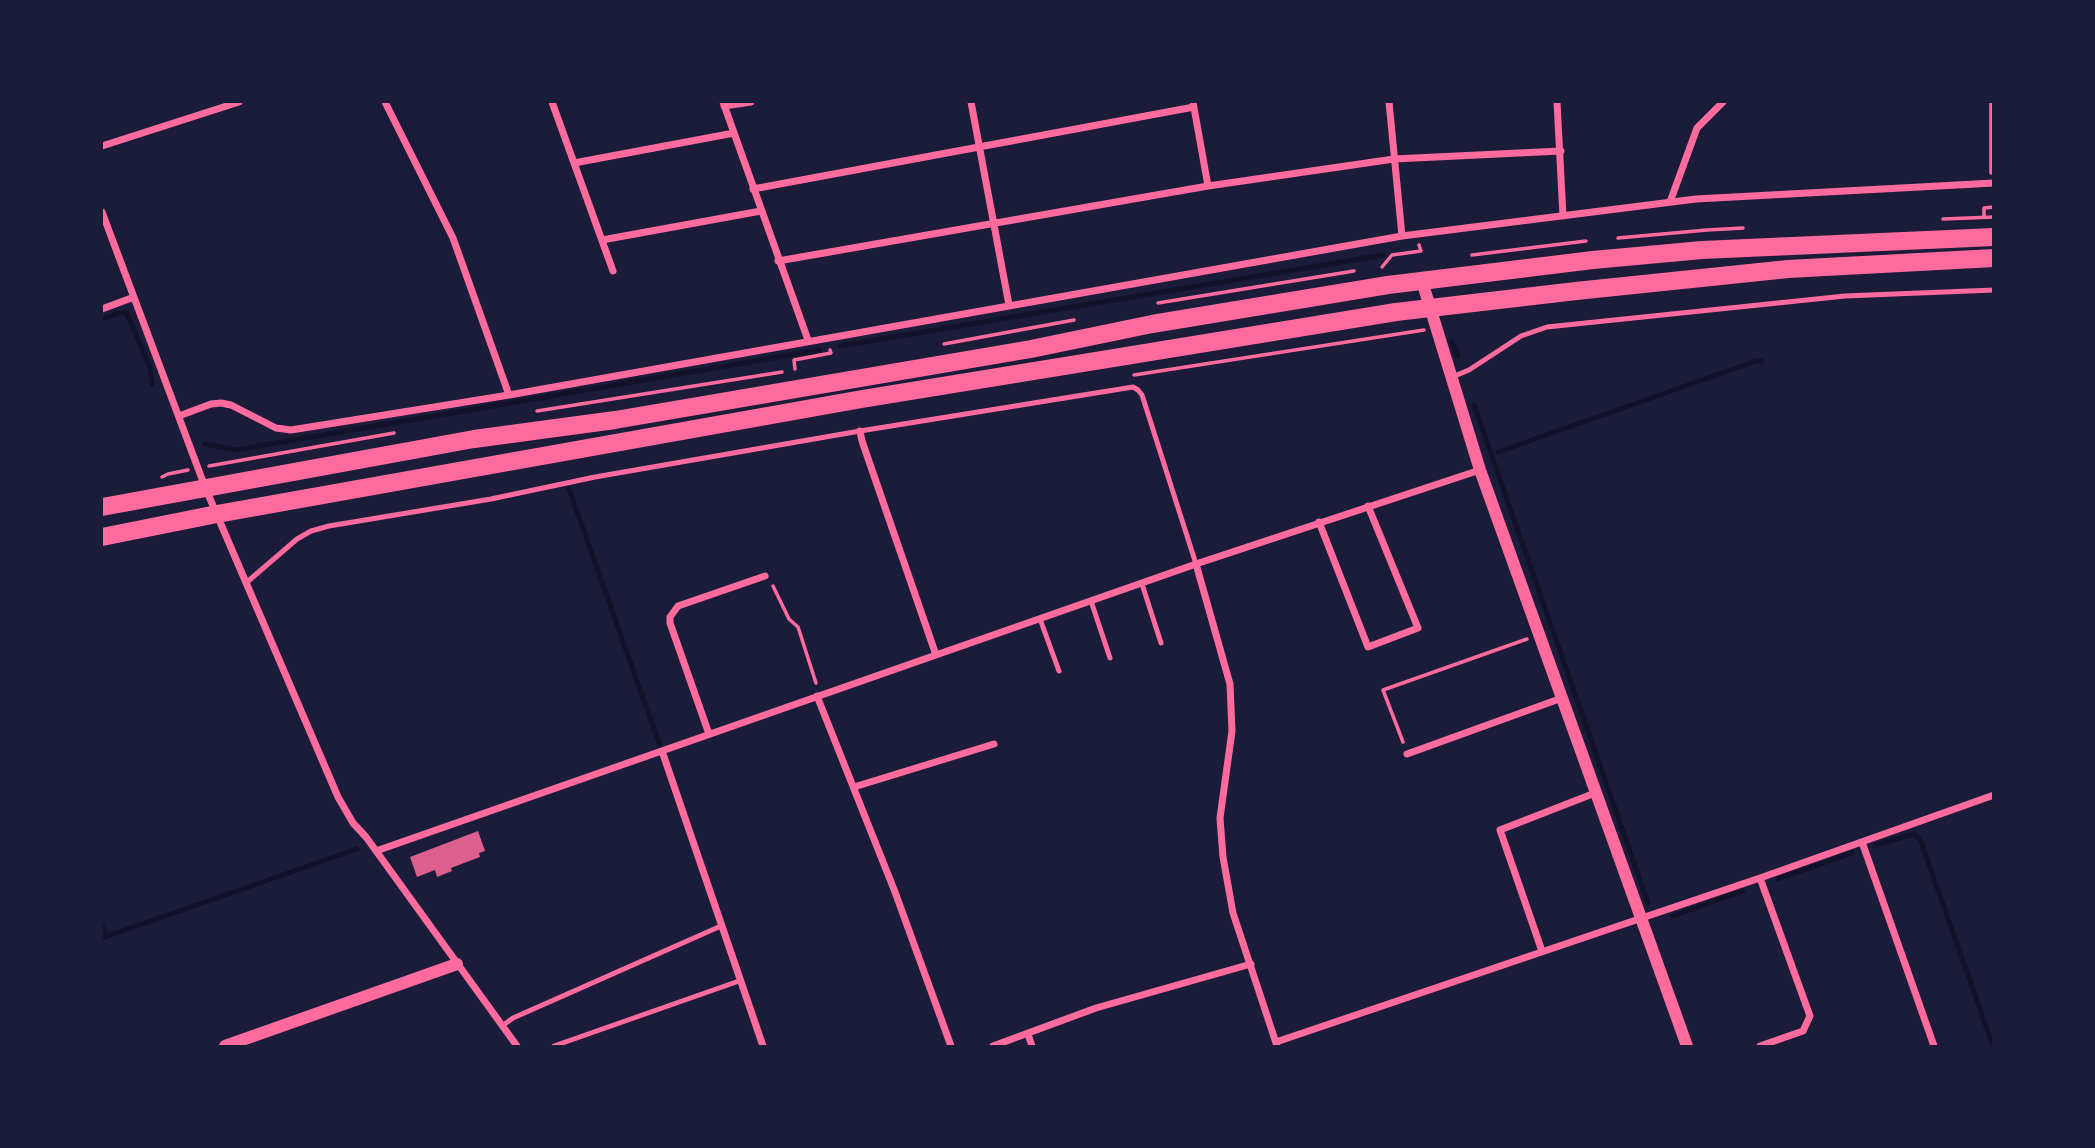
<!DOCTYPE html>
<style>
body{margin:0}
#map{position:relative;width:2095px;height:1148px;overflow:hidden;background:#1b1b3a;font-family:Inter,sans-serif}
canvas{display:block}
.frame{position:absolute;inset:0;border:103px solid #1b1b3a;pointer-events:none}
</style>
<div id="map">
<canvas width="2095" height="1148"></canvas>
<div class="frame"></div>
</div>
<script>
const c = document.querySelector('canvas').getContext('2d');
c.lineJoin = 'round';
const toPath = rows => new Path2D(rows.map(r => 'M' + r).join(''));
function strokePath(path, color, width, dash) { c.strokeStyle = color; c.lineWidth = width; c.lineCap = dash ? 'butt' : 'round'; c.setLineDash(dash || []); c.stroke(path); }
function fillPath(path, color) { c.fillStyle = color; c.fill(path, 'evenodd'); }
strokePath(toPath([
 [102,319,122,312,127,313,150,368,152,384],
 [1452,342,1458,356],
 [840,346,1383,255],
 [1474,405,1648,903],
 [205,444,236,450,819,350],
 [1498,452,1756,361,1761,361],
 [569,489,659,743],
 [1876,845,1914,834,1920,839,1993,1046],
 [1778,879,1852,853],
 [1673,916,1743,891],
 [102,926,105,937,357,849]
]), '#12122b', 5);
fillPath(toPath([
 [478,831,485,851,479,853,480,857,451,868,452,871,437,877,435,870,417,877,410,857]
]), '#dd5f8e');
strokePath(toPath([
 [1991,102,1991,173],
 [1984,217,1984,208,1994,207],
 [1943,219,1994,217],
 [1618,238,1707,230,1743,228],
 [1472,255,1586,241],
 [1382,267,1392,255,1421,251,1419,245],
 [1158,303,1354,271],
 [944,344,1074,320],
 [795,369,794,360,831,353,830,350],
 [1134,375,1424,330],
 [537,411,782,372],
 [209,466,394,433],
 [162,477,168,474,188,470],
 [773,586,789,619,798,627,816,683],
 [1403,742,1383,690,1527,639]
]), '#ff6b9d', 3.5);
strokePath(toPath([
 [1452,377,1469,370,1521,336,1547,327,1845,296,1994,290],
 [246,583,297,539,311,531,329,526,491,499,595,477,860,431,1133,387,1138,390,1142,395,1196,564],
 [1142,584,1161,643],
 [1091,601,1110,658],
 [1040,619,1059,671],
 [502,1026,513,1018,721,926],
 [554,1046,739,981]
]), '#ff6b9d', 5);
strokePath(toPath([
 [385,102,453,238,509,395],
 [552,102,613,271],
 [723,102,808,340],
 [971,102,1009,305],
 [1193,102,1208,186],
 [1389,102,1402,236],
 [1557,102,1563,216],
 [724,106,751,102],
 [102,146,239,102],
 [574,163,734,133],
 [753,189,1194,107],
 [1670,202,1697,128,1723,102],
 [102,212,205,487,338,797,353,823,366,837,517,1046],
 [602,240,761,211],
 [778,261,1208,186,1394,159,1561,151],
 [102,309,134,297],
 [179,416,211,404,221,403,231,405,276,428,291,430,509,395,1402,236,1696,199,1994,183],
 [860,431,862,441,936,655],
 [1319,522,1368,647,1418,628,1368,506],
 [1196,564,1230,684,1232,731,1220,818,1223,857,1233,913,1277,1046],
 [817,696,895,892,951,1046],
 [709,734,670,623,670,617,678,606,765,576],
 [662,751,763,1046],
 [1407,754,1562,698],
 [854,787,994,744],
 [1862,842,1934,1046],
 [376,851,1196,564,1480,470],
 [1542,951,1500,830,1595,793],
 [1028,1034,1032,1046],
 [1276,1042,1760,878,1994,795],
 [993,1046,1096,1008,1251,964],
 [1760,1046,1803,1031,1810,1016,1760,878]
]), '#ff6b9d', 7);
strokePath(toPath([
 [1422,281,1480,470,1687,1046],
 [225,1046,457,964]
]), '#ff6b9d', 12);
strokePath(toPath([
 [102,507,474,439,615,420,1031,349,1152,324,1388,285,1593,260,1702,250,1994,237],
 [102,537,217,514,862,399,1396,312,1576,291,1788,269,1994,258]
]), '#ff6b9d', 18);
</script>
